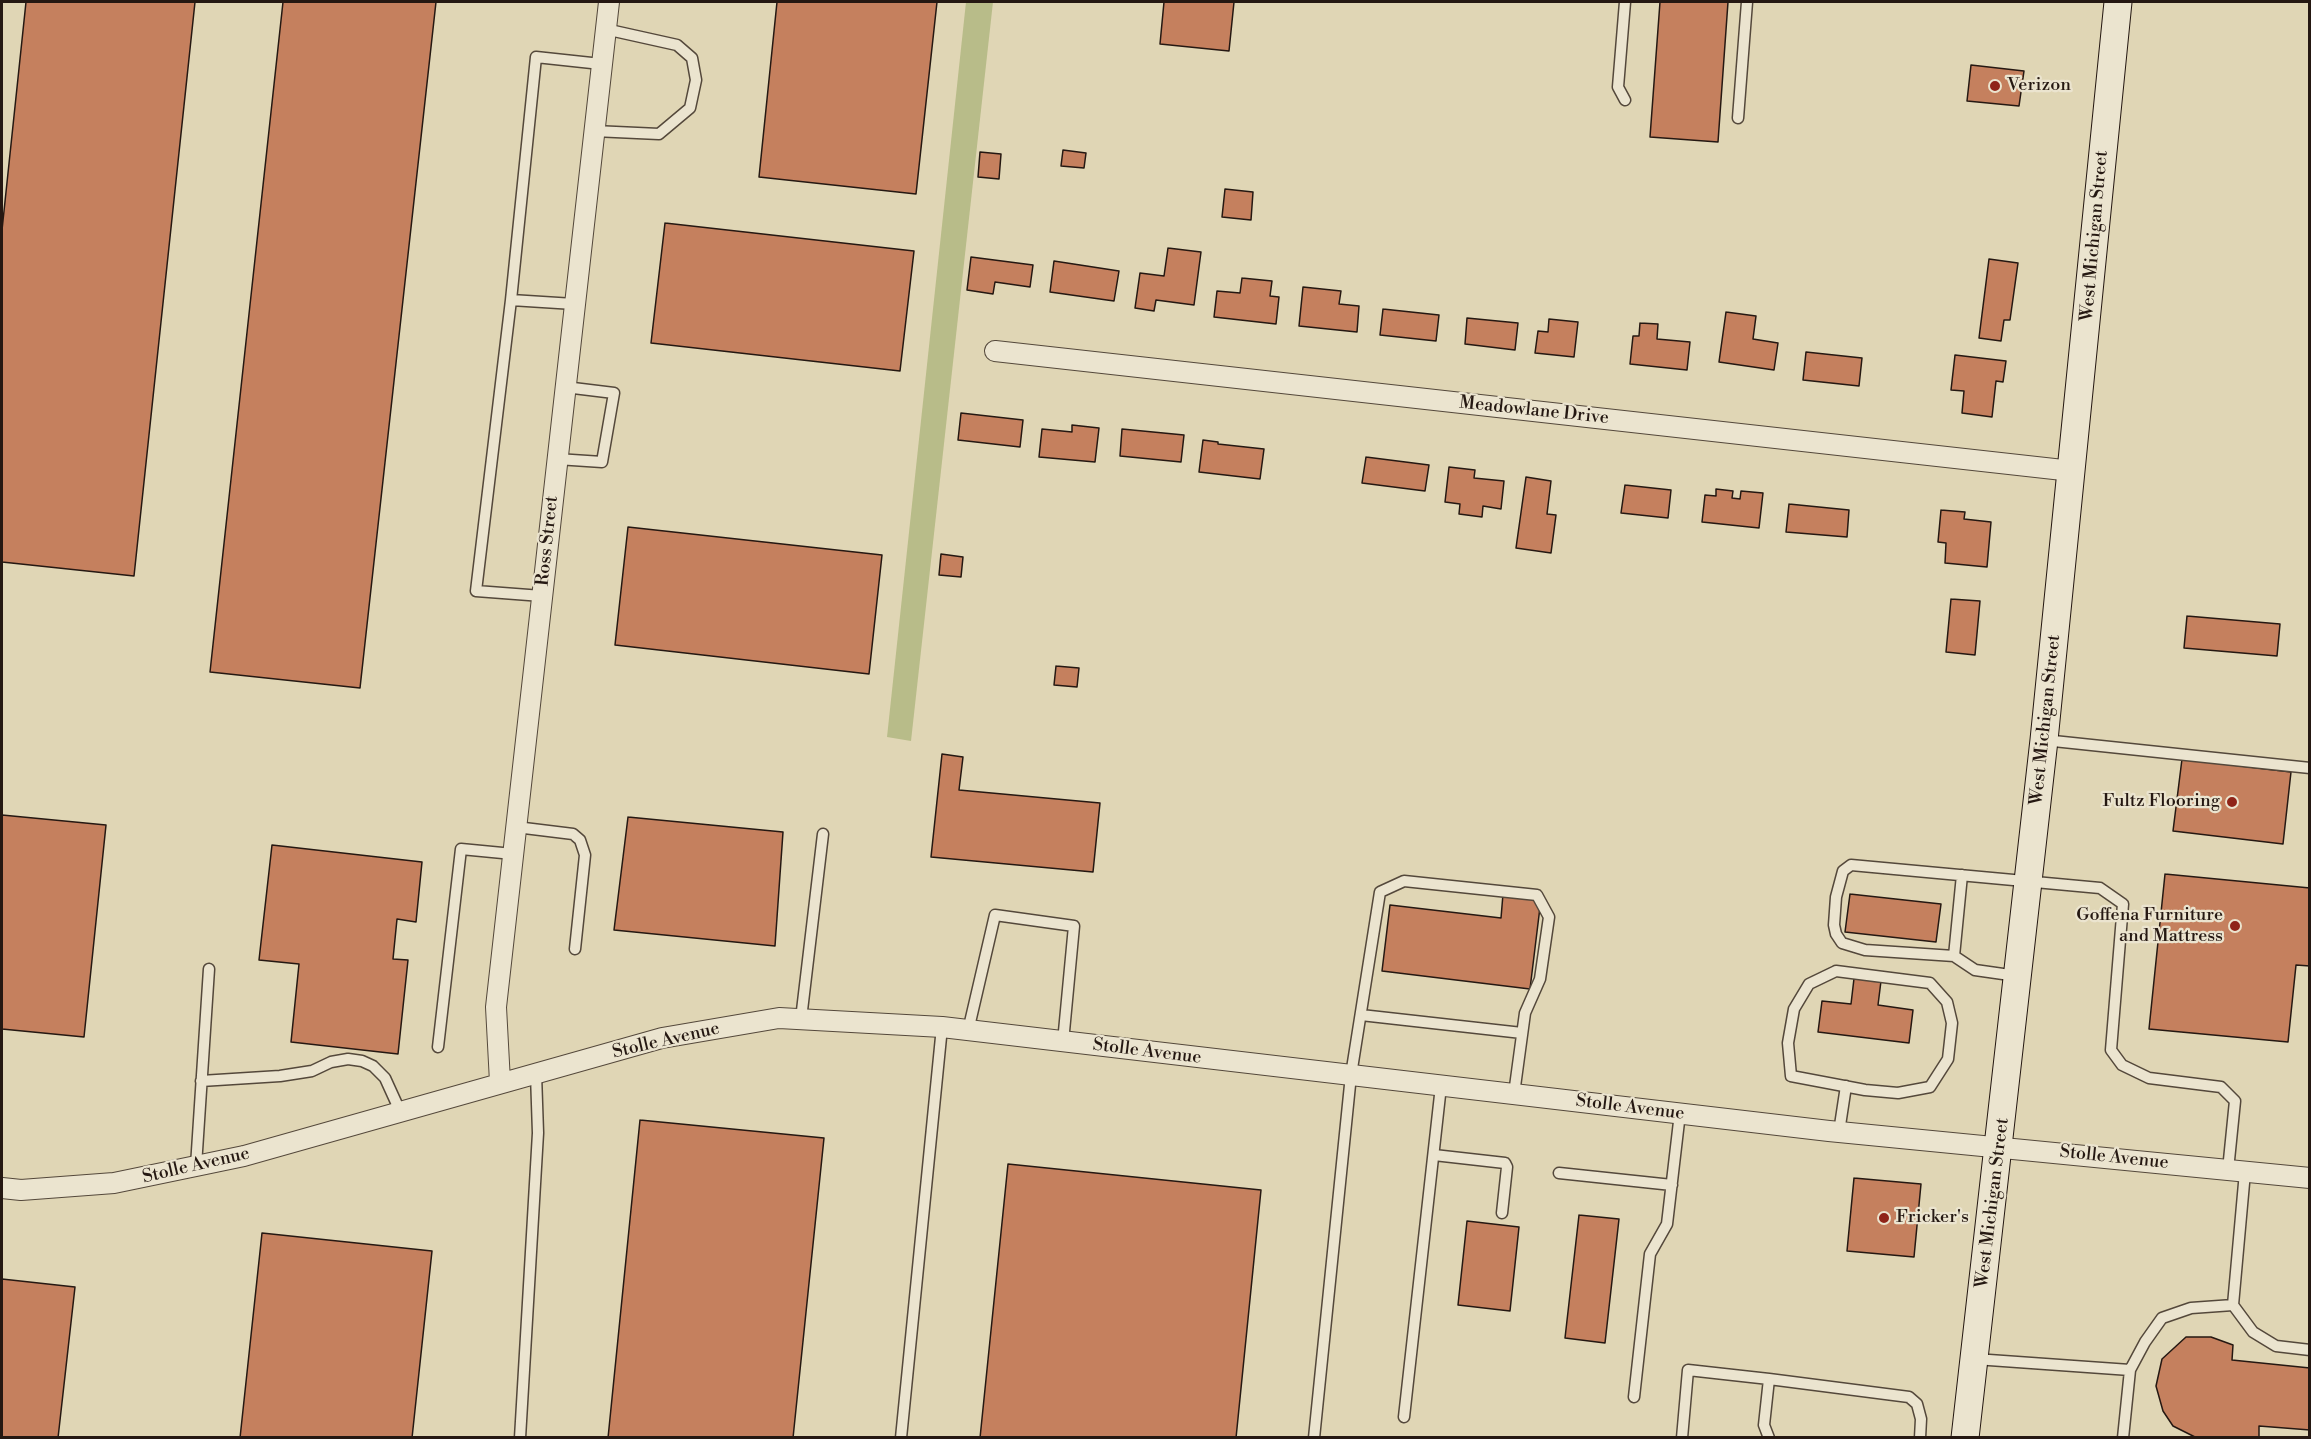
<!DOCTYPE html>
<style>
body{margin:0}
#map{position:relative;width:2311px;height:1439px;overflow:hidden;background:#e0d6b5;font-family:"Libre Bodoni",serif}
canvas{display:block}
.frame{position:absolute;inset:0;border:3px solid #251812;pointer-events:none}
</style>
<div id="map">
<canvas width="2311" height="1439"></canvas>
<div class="frame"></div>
</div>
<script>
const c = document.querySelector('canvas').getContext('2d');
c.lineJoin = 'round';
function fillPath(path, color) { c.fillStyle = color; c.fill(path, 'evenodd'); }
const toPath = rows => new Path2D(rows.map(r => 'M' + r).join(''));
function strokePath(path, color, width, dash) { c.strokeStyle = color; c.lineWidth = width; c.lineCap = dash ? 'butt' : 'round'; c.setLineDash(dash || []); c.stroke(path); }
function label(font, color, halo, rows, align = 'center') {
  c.font = font + ' "Libre Bodoni",serif'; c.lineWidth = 4.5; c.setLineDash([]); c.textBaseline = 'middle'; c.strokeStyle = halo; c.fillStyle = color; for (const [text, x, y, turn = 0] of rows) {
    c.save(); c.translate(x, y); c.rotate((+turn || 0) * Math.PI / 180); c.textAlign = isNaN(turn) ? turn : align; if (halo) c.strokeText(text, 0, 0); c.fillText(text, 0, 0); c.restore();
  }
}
fillPath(toPath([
 [966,2,993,2,911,741,887,737]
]), '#b8bc89');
const building = toPath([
 [26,2,195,2,134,576,2,562,2,230,26,2],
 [283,2,436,2,360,688,210,672,283,2],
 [777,2,937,2,916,194,759,177,777,2],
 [1164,2,1234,2,1229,51,1160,44,1164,2],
 [1660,2,1728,2,1718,142,1650,137,1660,2],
 [1971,65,2024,71,2019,106,1967,101,1971,65],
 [1063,150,1086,153,1084,168,1061,166,1063,150],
 [980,152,1001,154,999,179,978,177,980,152],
 [1225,189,1253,192,1251,220,1222,217,1225,189],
 [665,223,914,251,900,371,651,343,665,223],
 [1168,248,1201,252,1194,305,1156,300,1154,311,1135,308,1140,273,1164,276,1168,248],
 [971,257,1033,265,1030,287,995,282,993,294,967,290,971,257],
 [1989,259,2018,263,2010,320,2004,320,2001,341,1979,338,1989,259],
 [1054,261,1119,271,1114,301,1050,292,1054,261],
 [1242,278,1272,281,1270,296,1279,297,1276,324,1214,317,1217,291,1240,293,1242,278],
 [1303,287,1341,291,1339,304,1359,306,1357,332,1299,326,1303,287],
 [1383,309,1439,315,1436,341,1380,335,1383,309],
 [1726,312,1756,316,1753,339,1778,343,1774,370,1719,362,1726,312],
 [1467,318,1518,323,1515,350,1465,344,1467,318],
 [1549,319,1578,322,1574,357,1535,353,1538,331,1548,332,1549,319],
 [1640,323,1658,324,1657,339,1690,342,1687,370,1630,364,1633,336,1639,336,1640,323],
 [1806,352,1862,358,1859,386,1803,380,1806,352],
 [1955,355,2006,361,2003,382,1996,381,1992,417,1962,413,1964,391,1951,390,1955,355],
 [961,413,1023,420,1020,447,958,440,961,413],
 [1072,425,1099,428,1095,462,1039,457,1042,429,1072,432,1072,425],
 [1122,429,1184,435,1181,462,1120,456,1122,429],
 [1203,440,1218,442,1218,444,1264,449,1260,479,1199,472,1203,440],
 [1366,457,1429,465,1425,491,1362,483,1366,457],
 [1449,467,1475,470,1474,478,1504,481,1501,509,1483,506,1482,517,1459,514,1460,504,1445,502,1449,467],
 [1526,477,1551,481,1547,514,1556,515,1551,553,1516,548,1526,477],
 [1625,485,1671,490,1668,518,1621,513,1625,485],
 [1716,489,1733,491,1732,498,1740,499,1741,491,1763,493,1759,528,1702,522,1705,495,1716,496,1716,489],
 [1789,504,1849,510,1847,537,1786,532,1789,504],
 [1941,510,1965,512,1964,519,1991,522,1987,567,1945,563,1946,543,1938,542,1941,510],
 [628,527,882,555,869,674,615,645,628,527],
 [941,554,963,557,961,577,939,575,941,554],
 [1951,599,1980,601,1975,655,1946,652,1951,599],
 [2187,616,2280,624,2277,656,2184,648,2187,616],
 [1056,666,1079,668,1077,687,1054,685,1056,666],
 [942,754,963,757,959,790,1100,803,1093,872,931,857,942,754],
 [2182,759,2291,772,2283,844,2173,831,2182,759],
 [2,815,106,825,84,1037,2,1029,2,815],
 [628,817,783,832,775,946,614,930,628,817],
 [272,845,422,862,416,922,397,919,393,959,408,960,398,1054,291,1042,299,964,259,960,272,845],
 [2165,874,2310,888,2310,966,2296,965,2288,1042,2149,1029,2165,874],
 [1503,894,1541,899,1530,989,1382,971,1390,905,1501,918,1503,894],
 [1850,894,1941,904,1936,942,1845,932,1850,894],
 [1855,970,1882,973,1878,1005,1913,1010,1909,1043,1818,1032,1822,1001,1851,1004,1855,970],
 [640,1120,824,1138,793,1438,608,1438,640,1120],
 [1008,1164,1261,1190,1236,1438,980,1438,1008,1164],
 [1854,1178,1921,1184,1914,1257,1847,1251,1854,1178],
 [1579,1215,1619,1219,1605,1343,1565,1338,1579,1215],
 [1467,1221,1519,1227,1510,1311,1458,1305,1467,1221],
 [262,1233,432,1251,412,1438,240,1438,262,1233],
 [2,1279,75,1287,58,1438,2,1438,2,1279],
 [2186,1337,2211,1337,2233,1345,2232,1360,2310,1368,2310,1430,2259,1426,2259,1438,2197,1438,2173,1426,2163,1411,2156,1386,2162,1359,2186,1337]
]);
fillPath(building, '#c5805e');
strokePath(building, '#251812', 1.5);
const lane = toPath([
 [1625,2,1618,87,1625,100],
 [1738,118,1747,2],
 [594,131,659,134,690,108,696,80,692,58,677,45,605,29],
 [511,300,476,591,542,596],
 [574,304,511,300,536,57,601,64],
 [557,459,602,462,614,393,565,387],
 [2044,740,2310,768],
 [516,827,573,834,580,840,585,855,575,949],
 [1954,956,1962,875],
 [1836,971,1930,983,1947,1002,1952,1023,1948,1059,1930,1087,1898,1093,1865,1090,1791,1076,1788,1043,1794,1009,1809,984,1836,971],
 [2017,976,1975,970,1954,956,1865,950,1842,943,1836,934,1834,925,1836,897,1843,871,1851,865,2100,888,2123,904,2111,1050,2122,1065,2149,1078,2221,1087,2235,1101,2228,1170],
 [1361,1015,1522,1033],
 [801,1019,823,834],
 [968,1031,995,915,1074,926,1063,1042],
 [438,1047,461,849,513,854],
 [201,1081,280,1076,312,1071,331,1062,348,1059,362,1061,373,1066,385,1078,400,1111],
 [1839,1132,1846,1086],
 [1434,1155,1505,1163,1507,1167,1502,1213],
 [196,1166,209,969],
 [2245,1172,2233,1305,2253,1332,2276,1346,2310,1350],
 [1559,1173,1672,1185],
 [1975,1359,2130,1370],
 [1634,1397,1650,1254,1667,1224,1680,1113],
 [1404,1417,1441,1086],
 [520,1438,538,1133,536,1074],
 [901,1438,942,1027],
 [1314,1438,1351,1075,1380,892,1404,881,1537,895,1549,917,1540,979,1525,1013,1514,1094],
 [1682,1438,1688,1370,1769,1379],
 [1769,1438,1764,1425,1769,1379,1909,1397,1917,1404,1921,1419,1920,1438],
 [2123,1438,2130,1370,2145,1342,2162,1318,2191,1308,2233,1305]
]);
const street = toPath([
 [995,351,2072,471],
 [500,1082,496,1007,609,2],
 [2,1188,21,1190,114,1183,196,1166,244,1156,662,1038,779,1018,942,1027,1829,1131,2310,1178]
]);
const secondary = toPath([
 [1965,1438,2044,740,2118,2]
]);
strokePath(lane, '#54483b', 13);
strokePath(street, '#54483b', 22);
strokePath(secondary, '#251812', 29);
strokePath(lane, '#ebe4cf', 10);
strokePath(street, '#ebe4cf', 20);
strokePath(secondary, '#ebe4cf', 27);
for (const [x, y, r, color] of [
 [1995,86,6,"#8f2418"],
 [2232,802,6,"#8f2418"],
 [2235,926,6,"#8f2418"],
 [1884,1218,6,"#8f2418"]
]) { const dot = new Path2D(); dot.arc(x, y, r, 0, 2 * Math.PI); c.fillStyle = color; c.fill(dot); strokePath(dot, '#ebe4cf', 2); }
label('18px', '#251812', '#ebe4cf', [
 ["Verizon",2007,86],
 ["Fultz Flooring",2220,802,"right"],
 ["Goffena Furniture",2223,916,"right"],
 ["and Mattress",2223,937,"right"],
 ["Fricker's",1896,1218]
], 'left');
label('18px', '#251812', '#ebe4cf', [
 ["West Michigan Street",2095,236,-85],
 ["Meadowlane Drive",1534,411,6],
 ["Ross Street",548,541,-84],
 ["West Michigan Street",2046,720,-84],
 ["Stolle Avenue",666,1041,-13],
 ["Stolle Avenue",1147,1052,7],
 ["Stolle Avenue",1630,1108,7],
 ["Stolle Avenue",2114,1158,6],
 ["Stolle Avenue",196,1166,-13],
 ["West Michigan Street",1993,1203,-83]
]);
</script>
